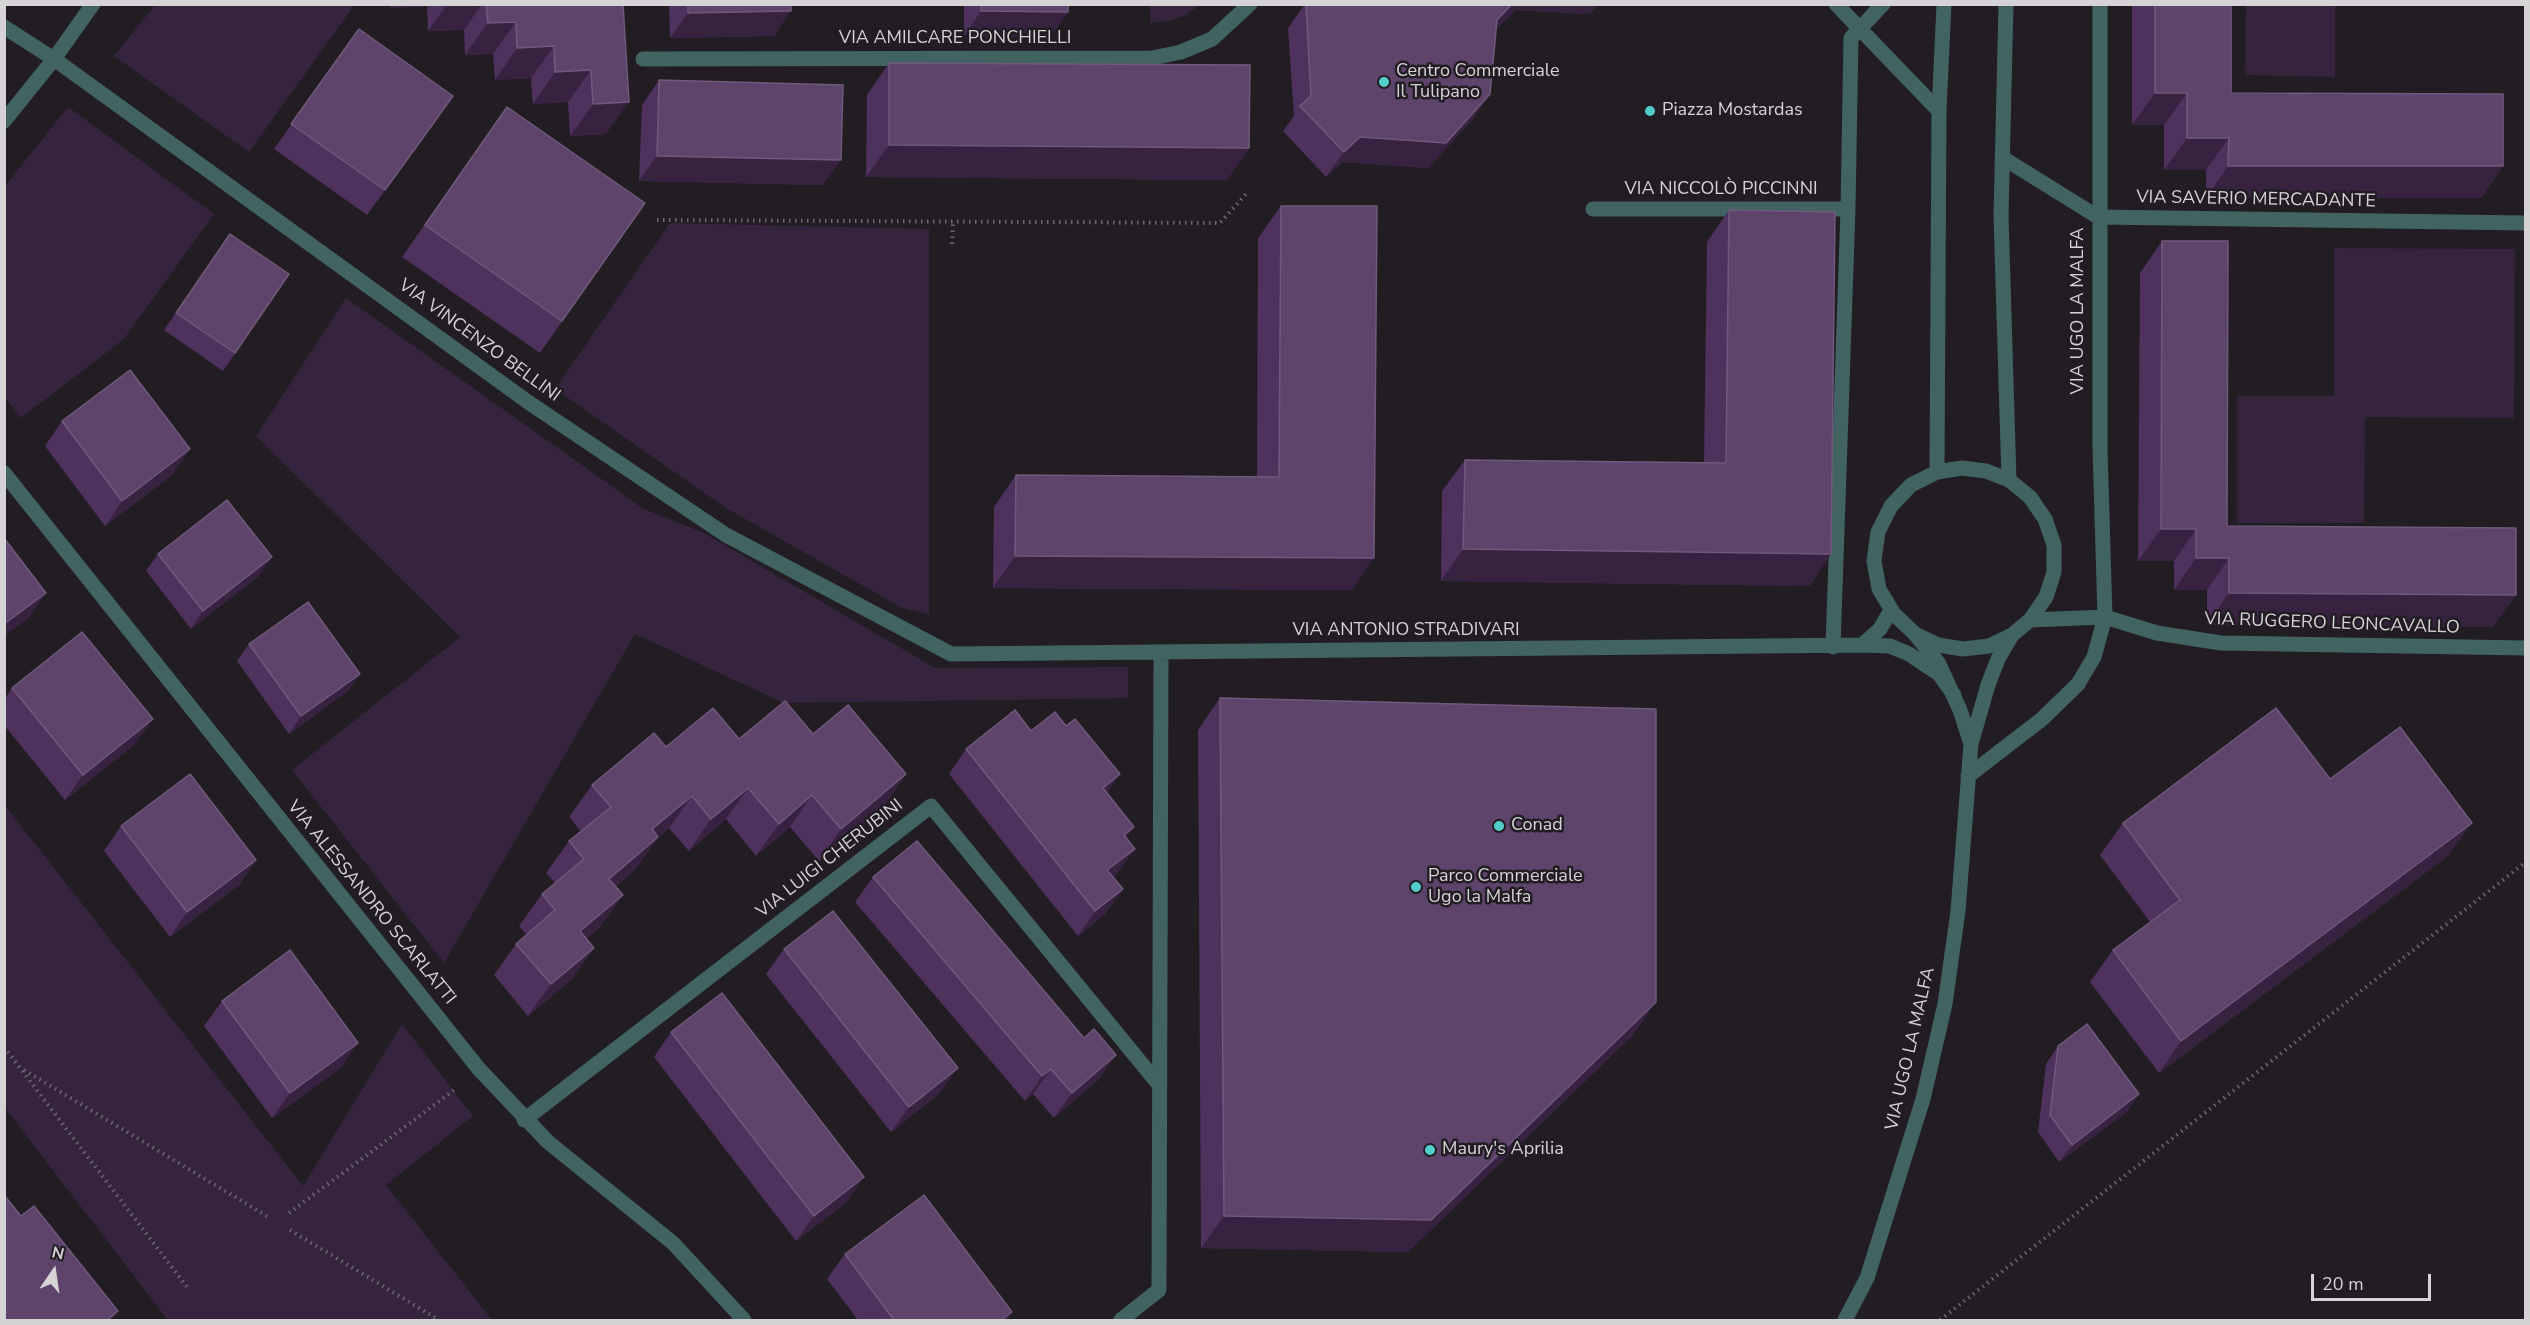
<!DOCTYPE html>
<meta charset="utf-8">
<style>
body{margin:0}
#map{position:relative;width:2530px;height:1325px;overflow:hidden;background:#211d23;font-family:"Nunito Sans",sans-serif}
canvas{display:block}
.frame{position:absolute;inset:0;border:6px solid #d6d3d7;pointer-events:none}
.north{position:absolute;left:24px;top:1241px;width:60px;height:60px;-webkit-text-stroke:4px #211d23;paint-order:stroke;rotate:13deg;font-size:16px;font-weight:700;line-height:24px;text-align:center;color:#d6d3d7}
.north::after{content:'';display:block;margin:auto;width:21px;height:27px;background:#d6d3d7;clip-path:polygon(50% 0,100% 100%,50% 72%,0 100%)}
.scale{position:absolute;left:2311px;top:1274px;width:120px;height:27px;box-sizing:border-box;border:3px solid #d6d3d7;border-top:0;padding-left:8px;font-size:18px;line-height:21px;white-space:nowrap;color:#d6d3d7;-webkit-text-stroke:4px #211d23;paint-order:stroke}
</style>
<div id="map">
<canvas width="2530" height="1325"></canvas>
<div class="frame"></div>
<div class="north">N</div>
<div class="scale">20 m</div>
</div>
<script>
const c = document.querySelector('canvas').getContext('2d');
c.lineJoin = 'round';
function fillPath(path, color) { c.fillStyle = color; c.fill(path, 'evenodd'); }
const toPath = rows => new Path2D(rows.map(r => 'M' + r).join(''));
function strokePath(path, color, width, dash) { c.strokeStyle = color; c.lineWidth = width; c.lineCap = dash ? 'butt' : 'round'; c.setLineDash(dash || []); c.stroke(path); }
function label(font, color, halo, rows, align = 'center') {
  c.font = font + ' "Nunito Sans",sans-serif'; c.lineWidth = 5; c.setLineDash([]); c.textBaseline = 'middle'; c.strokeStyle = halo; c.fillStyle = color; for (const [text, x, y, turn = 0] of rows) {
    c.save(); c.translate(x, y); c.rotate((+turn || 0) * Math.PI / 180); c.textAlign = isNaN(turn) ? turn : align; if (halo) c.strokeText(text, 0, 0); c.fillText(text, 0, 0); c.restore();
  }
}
fillPath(toPath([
 [349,5,353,7,249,152,114,56,155,5],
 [1150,5,1150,4,1200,5,1184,16,1168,21,1150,23],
 [2246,5,2335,5,2335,77,2245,75],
 [68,107,214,214,124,339,21,418,5,398,5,186],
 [670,223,929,229,929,614,902,608,726,508,555,389],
 [2334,248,2515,249,2514,418,2365,417,2364,523,2237,523,2237,396,2334,396],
 [346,298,644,509,704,533,935,668,1128,667,1128,698,784,703,635,634,444,963,292,770,460,637,256,436],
 [4,804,303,1186,402,1024,473,1116,386,1185,492,1320,168,1320,5,1108]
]), '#36243f');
strokePath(toPath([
 [657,220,1220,223,1247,193],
 [952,244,953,222],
 [4,1047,187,1287],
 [24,1070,270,1218],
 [289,1213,457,1088],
 [290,1230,439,1320],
 [1940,1320,2526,862]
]), '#6c696e', 4, [1.5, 4.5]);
strokePath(toPath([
 [1836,4,1939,111],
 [2006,4,2001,216,2009,480],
 [4,27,54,59,528,402,726,535,951,654,1862,645,1890,646,1909,654,1939,674,1954,695],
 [643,59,1152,58,1181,52,1212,39,1250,4],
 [4,121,54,59,93,4],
 [2003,158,2098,217,2526,223],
 [1593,209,1848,209],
 [1937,472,1939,111,1944,4],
 [4,473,479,1069,548,1142,673,1243,744,1320],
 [2030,620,2105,617,2100,449,2100,4],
 [1915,634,1938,645,1963,649,1989,646,2012,635,2030,620,2046,597,2054,572,2054,545,2045,519,2030,497,2009,480,1986,471,1962,468,1937,472,1911,485,1891,506,1878,532,1874,561,1879,589,1894,614,1915,634,1939,664,1960,710,1971,744],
 [1862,645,1880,629,1891,610],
 [1833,647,1848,209,1851,38,1883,4],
 [1968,776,2042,719,2078,684,2094,657,2105,617,2157,633,2221,643,2526,648],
 [524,1120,931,806,1160,1086],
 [1121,1320,1159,1290,1161,652],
 [1845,1320,1867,1278,1923,1099,1945,1004,1958,911,1971,744,1988,685,1998,659,2012,635]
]), '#416362', 15);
fillPath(toPath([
 [391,4,623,4,606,134,570,136,568,102,533,104,531,78,495,80,493,54,465,55,464,30,428,31,427,6,391,8],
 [669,4,791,4,774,36,670,38],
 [964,4,1068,4,1068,12,1050,37,964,36],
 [1305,4,1599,4,1589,14,1516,10,1496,29,1490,94,1473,119,1428,168,1342,162,1326,177,1283,131,1294,116,1288,28],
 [2132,4,2231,4,2231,93,2503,166,2481,198,2206,198,2206,170,2164,170,2164,125,2132,125],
 [359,29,436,121,367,215,274,149],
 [889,63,1249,148,1227,180,866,177,867,95],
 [659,80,823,185,639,181,642,105],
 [507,107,645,203,540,353,402,257],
 [1281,206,1352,590,993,588,994,507,1016,475,1257,477,1258,238],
 [1729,210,1831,554,1809,586,1441,581,1442,491,1465,460,1704,462,1707,242],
 [230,234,289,274,223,371,164,330],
 [2162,241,2227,526,2493,627,2207,625,2207,590,2174,590,2174,561,2138,561,2140,273],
 [62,421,172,475,105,526,45,446],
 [158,554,260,575,191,629,146,571],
 [249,644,360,674,348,691,289,734,237,661],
 [12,688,135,744,65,800,4,725,4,700],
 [1220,698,1634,1034,1408,1252,1201,1248,1198,730],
 [1066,726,1120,774,1107,792,1134,827,1126,838,1117,874,1113,877,1123,889,1105,914,1078,936,949,774,966,749,1031,731],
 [813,734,906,774,884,806,819,861,790,827,756,856,726,819,689,851,669,828,658,837,636,869,615,887,600,927,586,939,594,948,571,980,528,1016,494,975,516,944,527,935,519,926,542,894,555,883,546,873,569,841,581,831,569,817,592,785,666,747,739,739],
 [2330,779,2449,855,2159,1073,2090,982,2113,950,2150,922,2100,855,2123,823],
 [121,826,256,860,239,885,170,937,104,851],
 [873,877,1098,1080,1054,1118,1033,1094,1025,1101,855,902],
 [784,949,940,1093,891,1132,766,974],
 [222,1001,341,1068,272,1118,204,1026],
 [671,1032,847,1202,796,1241,654,1057],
 [2058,1046,2139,1094,2127,1112,2059,1162,2038,1132,2046,1064],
 [845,1254,1007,1320,858,1320,827,1279]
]), '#4f315d');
fillPath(toPath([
 [394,4,428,4,427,6,391,8],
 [447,4,482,4,464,30,428,31],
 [1512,4,1599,4,1589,14,1516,10,1479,45,1497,20],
 [791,11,774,36,670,38,688,13],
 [981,11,1068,12,1050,37,964,36],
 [516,22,493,54,465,55,488,23],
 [554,46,531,78,495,80,517,48],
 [591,70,568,102,533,104,555,72],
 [2155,93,2187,93,2164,125,2132,125],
 [1490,94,1473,119,1428,168,1342,162,1326,177,1344,152,1360,137],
 [629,102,606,134,570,136,593,104],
 [2187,138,2229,138,2206,170,2164,170],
 [889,145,1249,148,1227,180,866,177],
 [657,156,841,160,823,185,639,181],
 [2228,166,2503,166,2481,198,2206,198],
 [190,449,172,475,105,526,122,501],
 [2161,529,2196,529,2174,561,2138,561],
 [1463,549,1831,554,1809,586,1441,581],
 [1015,556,1374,558,1352,590,993,588],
 [272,557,260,575,191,629,203,611],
 [2196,558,2229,558,2207,590,2174,590],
 [46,593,29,618,4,636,4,624],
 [2229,593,2516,595,2493,627,2207,625],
 [360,674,348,691,289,734,301,716],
 [153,719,135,744,65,800,83,775],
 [906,774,884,806,819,861,841,829],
 [1120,774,1102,799,1103,788],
 [748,788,726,819,689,851,711,819],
 [812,795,790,827,756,856,779,824],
 [692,796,669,828,629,861,652,829],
 [2472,823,2449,855,2159,1073,2181,1041],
 [1134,827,1117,852,1124,835],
 [658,837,636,869,586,911,609,879],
 [1135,849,1117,874,1090,895,1107,870],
 [256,860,239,885,170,937,187,912],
 [1123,889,1105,914,1078,936,1095,911],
 [623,895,600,927,557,963,580,931],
 [594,948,571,980,528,1016,551,984],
 [1656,1002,1634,1034,1408,1252,1201,1248,1224,1216],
 [358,1043,341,1068,272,1118,290,1093],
 [1116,1055,1098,1080,1054,1118,1072,1093],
 [958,1068,940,1093,891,1132,909,1107],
 [1051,1069,1033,1094,1025,1101,1042,1076],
 [2139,1094,2127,1112,2059,1162,2072,1145],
 [864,1177,847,1202,796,1241,814,1216],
 [118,1311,112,1320,107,1320],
 [1012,1312,1007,1320,1001,1320]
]), '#372240');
const building = toPath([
 [486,4,623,4,629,102,593,104,591,70,555,72,554,46,517,48,516,22,488,23,486,4],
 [688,4,791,4,791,11,688,13,688,4],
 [981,4,1068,4,1068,12,981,11,981,4],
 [1306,4,1512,4,1497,20,1490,94,1446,143,1360,137,1344,152,1300,106,1311,96,1306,4],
 [2155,4,2231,4,2231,93,2503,94,2503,166,2228,166,2229,138,2187,138,2187,93,2155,93,2155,4],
 [359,29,453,96,385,190,291,124,359,29],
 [889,63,1250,65,1249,148,889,145,889,63],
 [659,80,843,85,841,160,657,156,659,80],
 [507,107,645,203,562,321,425,225,507,107],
 [1281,206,1377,206,1374,558,1015,556,1016,475,1279,477,1281,206],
 [1729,210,1835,212,1831,554,1463,549,1465,460,1726,463,1729,210],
 [230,234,289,274,235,353,176,313,230,234],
 [2162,241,2228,241,2227,526,2516,528,2516,595,2229,593,2229,558,2196,558,2196,529,2161,529,2162,241],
 [130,370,190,449,122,501,62,421,130,370],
 [227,500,272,557,203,611,158,554,227,500],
 [4,538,46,593,4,624,4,538],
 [308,602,360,674,301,716,249,644,308,602],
 [82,632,153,719,83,775,12,688,82,632],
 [1220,698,1656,709,1656,1002,1431,1220,1224,1216,1220,698],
 [785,701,813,734,848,705,906,774,841,829,812,795,779,824,748,788,711,819,692,796,652,829,658,837,609,879,623,895,580,931,594,948,551,984,516,944,555,910,542,894,584,859,569,841,611,807,592,785,654,733,666,747,713,708,739,739,785,701],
 [2276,708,2330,779,2400,727,2472,823,2181,1041,2113,950,2180,900,2123,823,2276,708],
 [1015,710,1031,731,1055,712,1066,726,1075,719,1120,774,1103,788,1134,827,1124,835,1135,849,1107,870,1123,889,1095,911,966,749,1015,710],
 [190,774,256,860,187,912,121,826,190,774],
 [917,841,1084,1038,1094,1029,1116,1055,1072,1093,1051,1069,1042,1076,873,877,917,841],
 [833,911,958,1068,909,1107,784,949,833,911],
 [290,950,358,1043,290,1093,222,1001,290,950],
 [722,993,864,1177,814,1216,671,1032,722,993],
 [2087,1024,2139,1094,2072,1145,2050,1115,2058,1046,2087,1024],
 [4,1195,21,1216,34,1206,118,1311,107,1320,4,1320,4,1195],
 [924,1195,1012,1312,1001,1320,894,1320,845,1254,924,1195]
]);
fillPath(building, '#5e436a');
strokePath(building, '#70597b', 1.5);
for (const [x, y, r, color] of [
 [1384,82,6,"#53cdcb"],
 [1650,111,6,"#53cdcb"],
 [1499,826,6,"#53cdcb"],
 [1416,887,6,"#53cdcb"],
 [1430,1150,6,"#53cdcb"]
]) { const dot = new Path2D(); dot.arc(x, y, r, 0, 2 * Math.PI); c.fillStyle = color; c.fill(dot); strokePath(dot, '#211d23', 2); }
label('18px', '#d6d3d7', '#211d23', [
 ["VIA AMILCARE PONCHIELLI",955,39],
 ["VIA NICCOLÒ PICCINNI",1721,190],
 ["VIA SAVERIO MERCADANTE",2256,200,1],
 ["VIA UGO LA MALFA",2079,311,-90],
 ["VIA VINCENZO BELLINI",479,341,36],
 ["VIA RUGGERO LEONCAVALLO",2332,624,2],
 ["VIA ANTONIO STRADIVARI",1406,631],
 ["VIA LUIGI CHERUBINI",830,859,-38],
 ["VIA ALESSANDRO SCARLATTI",371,903,51],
 ["VIA UGO LA MALFA",1911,1049,-77]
]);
label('18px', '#d6d3d7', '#211d23', [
 ["Centro Commerciale",1396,72],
 ["Il Tulipano",1396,93],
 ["Piazza Mostardas",1662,111],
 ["Conad",1511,826],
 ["Parco Commerciale",1428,877],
 ["Ugo la Malfa",1428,898],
 ["Maury's Aprilia",1442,1150]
], 'left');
</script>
